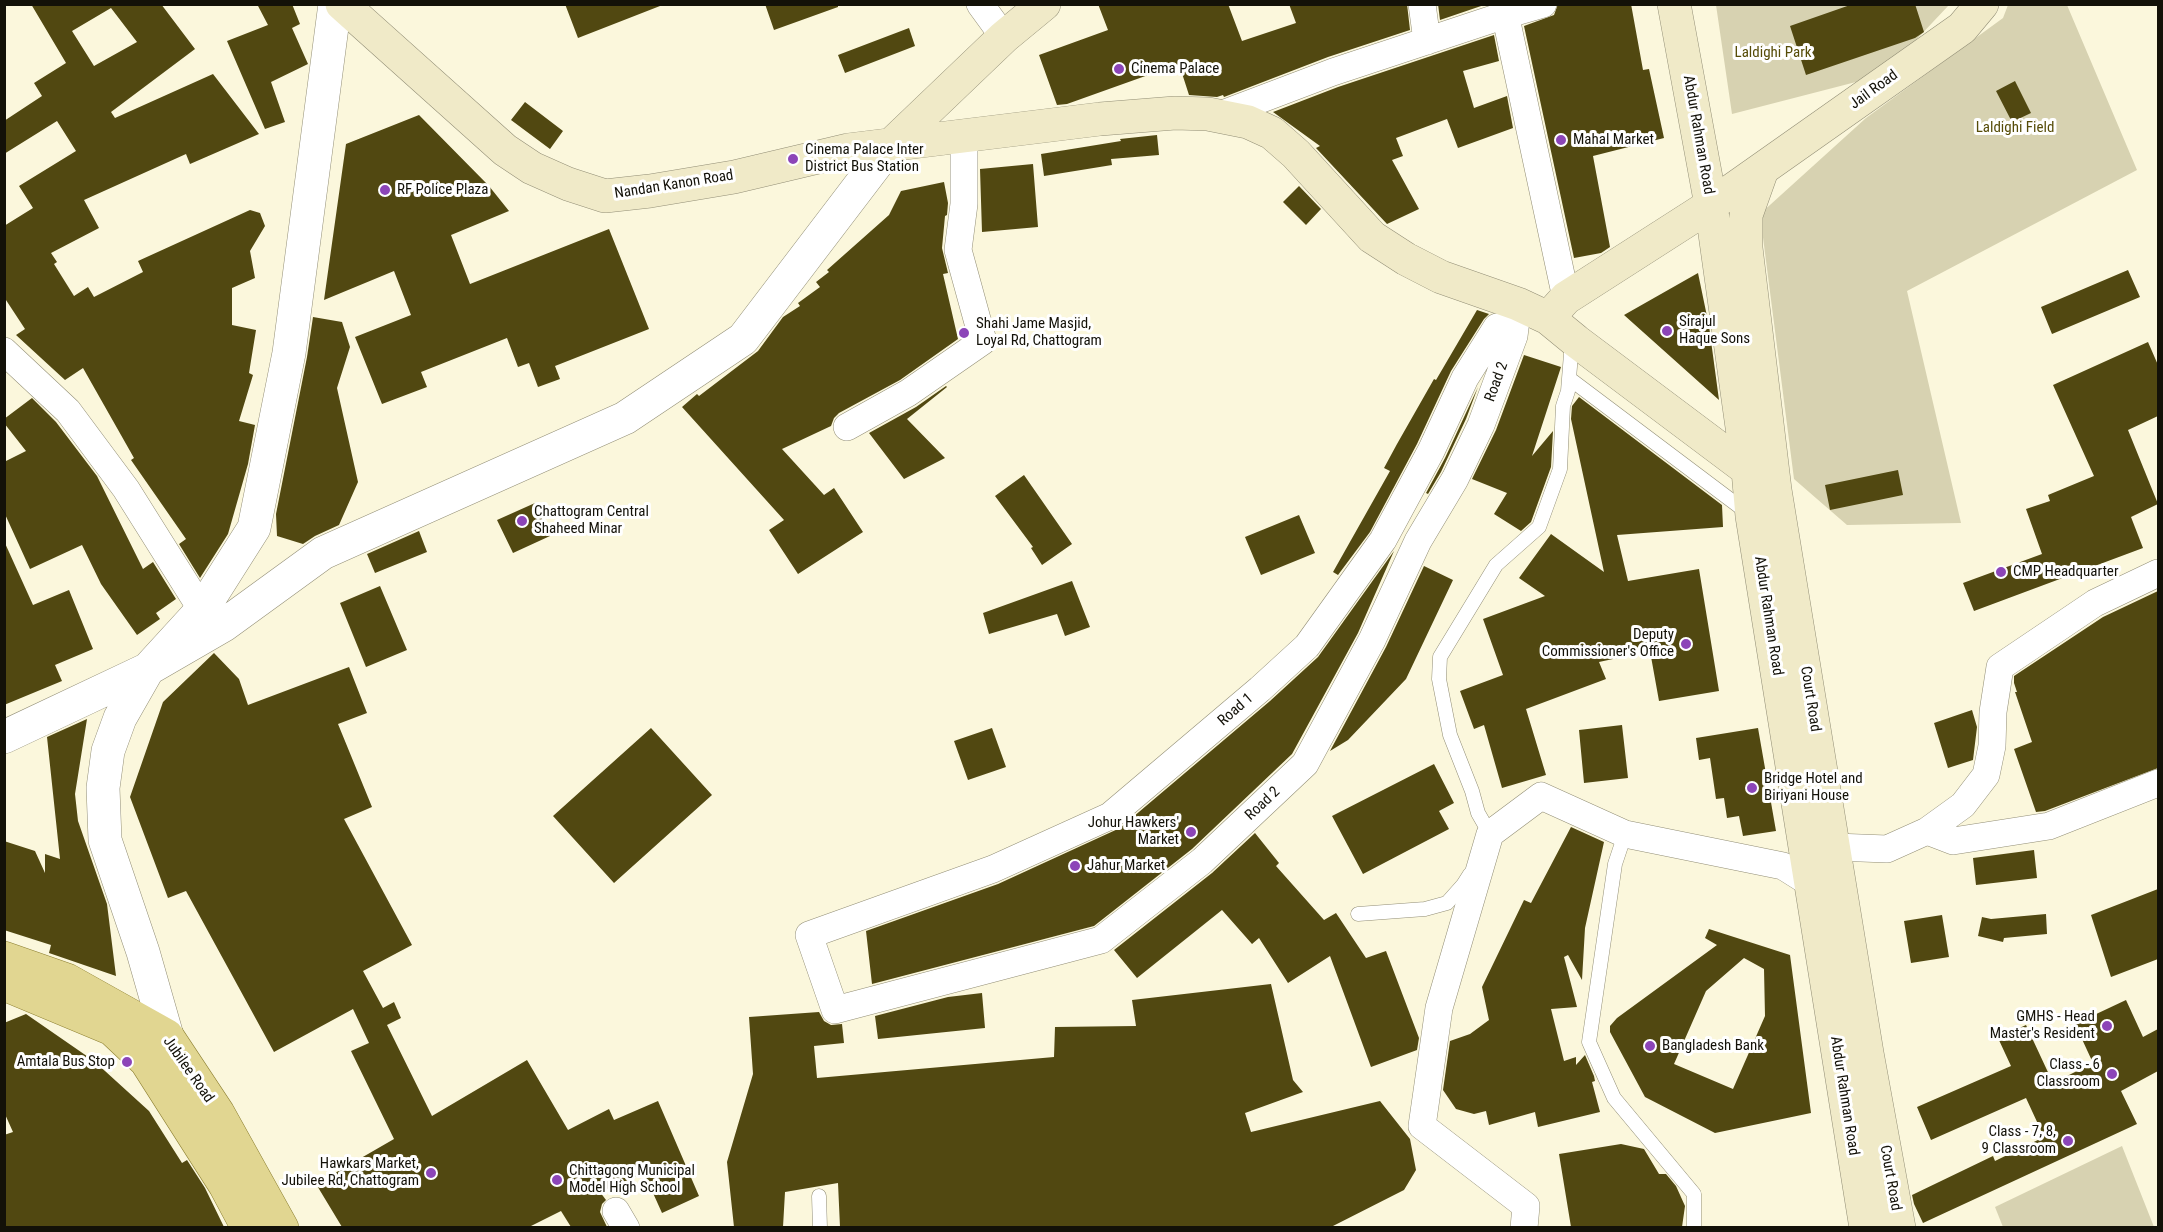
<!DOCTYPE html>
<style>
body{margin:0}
#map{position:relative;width:2163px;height:1232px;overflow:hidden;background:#fbf7dc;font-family:"Roboto Condensed",sans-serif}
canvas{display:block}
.frame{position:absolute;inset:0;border:6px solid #131108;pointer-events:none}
</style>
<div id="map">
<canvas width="2163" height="1232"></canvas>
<div class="frame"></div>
</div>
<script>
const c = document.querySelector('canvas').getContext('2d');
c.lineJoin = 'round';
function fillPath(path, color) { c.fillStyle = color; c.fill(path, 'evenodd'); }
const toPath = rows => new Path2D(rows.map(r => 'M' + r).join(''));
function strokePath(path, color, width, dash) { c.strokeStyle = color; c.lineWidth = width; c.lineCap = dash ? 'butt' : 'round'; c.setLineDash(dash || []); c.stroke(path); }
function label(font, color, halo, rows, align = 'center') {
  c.font = font + ' "Roboto Condensed",sans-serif'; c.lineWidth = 6; c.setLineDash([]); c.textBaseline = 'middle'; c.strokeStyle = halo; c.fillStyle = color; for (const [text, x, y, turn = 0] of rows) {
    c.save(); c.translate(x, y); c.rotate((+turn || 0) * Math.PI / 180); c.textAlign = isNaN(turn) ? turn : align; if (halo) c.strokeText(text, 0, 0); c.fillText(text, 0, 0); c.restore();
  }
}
fillPath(toPath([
 [1716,5,1949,5,1883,75,1732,114],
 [2008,5,2067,5,2137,170,1907,291,1961,523,1847,525,1794,479,1760,214,1866,118,2003,18],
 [2122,1146,2154,1227,2003,1227,1995,1207]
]), '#d7d2b1');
fillPath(toPath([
 [31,4,161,4,195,49,111,112,115,118,213,74,259,134,190,164,186,154,84,200,99,228,51,253,57,262,54,264,74,296,88,287,94,297,143,272,138,261,250,210,260,213,265,226,250,251,255,278,232,288,232,325,256,330,249,373,253,375,239,421,255,425,248,464,228,534,200,578,179,544,186,539,131,460,134,458,83,368,65,380,16,335,25,329,4,297,4,226,33,208,19,186,76,151,57,121,4,154,4,121,42,96,34,83,66,63],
 [111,8,137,42,94,66,72,31],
 [257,4,292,4,300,24,292,28,308,64,271,82,285,122,265,129,227,41,268,25],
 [565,4,660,4,660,6,578,38],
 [765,4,838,4,838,7,774,30],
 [1098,4,1228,4,1242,41,1296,23,1289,4,1407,4,1410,30,1328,57,1224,97,1223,95,1217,97,1189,95,1179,64,1067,104,1057,105,1039,55,1108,30],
 [1438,4,1487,4,1440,20],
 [1558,4,1631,4,1643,70,1649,69,1664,138,1593,156,1610,247,1601,253,1574,258,1524,26,1554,15],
 [1853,4,1915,4,1924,32,1915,38,1806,75,1790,26],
 [909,28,915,46,845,73,838,55],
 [1494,35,1499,61,1463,71,1474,108,1507,96,1513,128,1458,148,1447,119,1396,138,1403,156,1392,160,1419,209,1387,224,1316,148,1320,146,1273,112,1338,87],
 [2015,81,2031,113,2012,122,1996,91],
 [525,102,563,131,550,149,511,120],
 [419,115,489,186,509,211,451,235,470,284,609,229,649,329,555,366,560,379,538,387,529,363,518,367,507,338,421,372,427,387,382,404,355,337,411,315,394,271,324,300,346,144],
 [1157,135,1159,155,1111,159,1112,165,1044,176,1041,154,1121,141,1120,139],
 [1033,164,1038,227,982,232,980,169],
 [944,182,948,203,947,215,945,216,942,248,948,273,943,274,958,339,900,380,839,413,834,418,831,426,782,449,824,495,834,488,863,532,798,574,769,530,784,520,682,407,697,394,699,396,758,351,783,317,800,306,798,303,820,287,816,282,829,272,827,270,889,215,901,191],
 [1299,186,1321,209,1306,225,1283,202],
 [2128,270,2140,297,2052,334,2041,307],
 [1698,273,1709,326,1719,400,1624,315],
 [1477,310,1489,314,1484,319,1451,371,1417,444,1370,532,1338,575,1333,572,1390,471,1384,468,1397,444,1434,379,1436,380],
 [313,317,342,322,350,347,337,388,358,482,339,525,315,536,303,544,277,536,276,514,307,357],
 [2148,342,2158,365,2158,416,2128,430,2158,504,2131,517,2143,548,1974,611,1963,583,2042,554,2026,509,2050,501,2048,495,2094,476,2053,385],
 [1524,355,1561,367,1532,456,1553,431,1551,467,1531,522,1521,531,1494,514,1507,493,1472,479,1496,430],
 [946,386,947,387,907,419,945,458,904,479,869,433,916,407],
 [1478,387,1466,419,1441,472,1428,494,1426,493,1445,458],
 [1579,397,1722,505,1723,527,1617,535,1628,581,1699,569,1719,691,1659,701,1650,651,1599,662,1606,679,1526,709,1546,775,1502,788,1484,725,1474,729,1460,691,1503,675,1483,619,1545,596,1519,578,1551,534,1604,572,1571,419,1572,406],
 [32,398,56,422,97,476,143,569,153,562,176,599,156,613,160,619,137,635,101,584,82,545,30,569,4,512,4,462,26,451,4,423,4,419],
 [1898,470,1903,495,1830,510,1825,485],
 [1024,475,1072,544,1042,565,1031,548,1033,547,995,496],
 [535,503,550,536,513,553,497,520],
 [1299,515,1315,553,1261,575,1245,537],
 [419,531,427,552,375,573,367,554],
 [4,541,33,605,69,590,93,649,55,665,62,681,4,705],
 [1394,551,1358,633,1292,754,1192,849,1094,926,872,984,866,931,998,884,1120,828,1270,701,1318,657],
 [1424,566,1453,580,1406,679,1348,740,1330,751,1386,647],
 [1072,581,1090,627,1065,636,1057,614,989,634,983,613],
 [380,586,407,650,366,667,340,603],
 [2158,591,2158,768,2045,811,2036,812,2014,749,2032,742,2015,692,2017,692,2014,683,2014,676,2103,617],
 [214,653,239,679,248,705,349,667,367,713,338,724,372,807,344,819,412,945,363,971,383,1008,394,1002,401,1018,387,1025,432,1116,527,1060,568,1130,609,1109,614,1120,658,1101,699,1196,662,1213,644,1173,600,1192,606,1200,602,1204,600,1212,607,1227,571,1227,561,1211,529,1227,342,1227,316,1184,394,1139,351,1051,369,1043,353,1009,274,1052,186,891,168,898,130,797,163,702],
 [1972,710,1977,727,1973,760,1948,768,1934,723],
 [87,719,75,794,78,821,107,904,116,976,49,953,51,945,4,930,4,841,35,851,45,873,45,854,60,859,47,737],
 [1622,725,1628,778,1584,783,1579,730],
 [651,728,712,795,614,883,553,816],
 [992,728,1006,767,968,780,954,741],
 [1758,728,1776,831,1743,836,1739,816,1727,818,1724,798,1716,799,1710,758,1699,760,1696,738],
 [1434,764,1454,803,1439,811,1449,829,1363,874,1332,816],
 [1571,827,1604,842,1585,928,1582,980,1568,955,1564,957,1577,1007,1551,1009,1564,1061,1576,1057,1576,1065,1585,1055,1594,1076,1595,1081,1592,1082,1600,1112,1538,1127,1535,1112,1489,1125,1486,1111,1474,1114,1456,1109,1443,1090,1450,1041,1470,1034,1489,1020,1482,987,1524,900,1531,903],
 [1255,833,1279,863,1276,866,1324,920,1336,913,1366,958,1386,951,1419,1038,1417,1050,1371,1067,1330,956,1288,983,1259,938,1252,944,1222,910,1137,978,1114,950,1212,873],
 [2034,850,2037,878,1976,885,1973,858],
 [2158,889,2158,959,2111,977,2091,915],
 [2046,914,2047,934,2004,938,2003,942,1978,936,1982,917,1991,919],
 [1942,915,1949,957,1911,963,1904,921],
 [1709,929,1790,955,1811,1113,1715,1133,1645,1097,1610,1032,1610,1026,1617,1018,1717,945,1705,938],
 [1744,958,1764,969,1765,1016,1733,1089,1674,1064,1706,991],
 [1271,984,1293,1080,1303,1092,1245,1113,1251,1132,1380,1101,1410,1139,1416,1170,1404,1190,1331,1227,840,1227,838,1183,785,1192,783,1227,734,1227,727,1162,753,1074,749,1017,819,1012,824,1021,831,1025,842,1024,844,1043,814,1046,817,1078,1054,1057,1055,1027,1136,1026,1132,1000],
 [982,993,985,1028,878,1039,875,1016,948,997],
 [2126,1000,2143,1037,2158,1029,2158,1071,2121,1091,2137,1124,1923,1223,1914,1204,1912,1195,1993,1156,1995,1161,2044,1137,2026,1098,1931,1140,1917,1107,2011,1066,1998,1038,2026,1025,2053,1083,2093,1063,2075,1024],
 [26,1014,94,1061,149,1111,182,1163,187,1160,205,1188,224,1227,4,1227,4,1135,13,1132,4,1112,4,1023],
 [1621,1144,1644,1149,1659,1174,1666,1174,1676,1186,1685,1206,1682,1227,1571,1227,1559,1154]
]), '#514811');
const service = toPath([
 [1570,379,1748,513],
 [1625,834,1615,864,1589,1042,1614,1098,1694,1194,1694,1228],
 [1488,838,1490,834,1478,813,1472,791,1450,735,1439,679,1440,657,1496,565,1539,527,1560,469,1563,406,1568,391,1571,354,1576,341],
 [1358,914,1425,909,1447,903,1463,885,1470,874],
 [819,1196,820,1228]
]);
const minor = toPath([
 [980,4,1004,37],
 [1422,4,1427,41],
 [1503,4,1566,298],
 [1217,116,1333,72,1505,15,1543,4],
 [1514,336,1481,425,1455,479,1418,541,1372,640,1305,764,1202,861,1101,940,835,1010,809,935,993,869,1110,816,1260,689,1307,646,1383,540,1431,451,1465,378,1497,327,1514,336,1518,304],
 [4,351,68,411,126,489,202,610],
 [847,427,908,393,983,341,958,250,964,204,964,137],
 [1927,831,1953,841,2049,826,2158,783],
 [1835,847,1887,849,1927,831,1963,805,1986,775,1992,746,1993,712,2000,667,2095,603,2158,573],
 [616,1211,626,1228],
 [1524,1228,1526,1206,1422,1126,1439,1008,1490,834,1541,796,1625,834,1783,866,1810,883]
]);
const tertiary = toPath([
 [4,737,148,669,224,625,323,553,625,418,743,339,890,146],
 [167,1036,143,952,105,840,103,788,108,751,120,718,148,669,202,610,254,528,289,353,335,4]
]);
const secondary = toPath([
 [342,4,505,150,532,168,568,184,605,196,650,191,734,177,848,150,1100,119,1175,113,1208,114,1248,122,1272,133,1296,154,1372,237,1406,259,1441,277,1518,304,1548,318,1576,341,1748,470],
 [1674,4,1711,205,1748,470,1752,516,1866,1228],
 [890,146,1004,37,1044,4],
 [1762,170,1746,215,1746,248,1775,490,1867,1053,1899,1228],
 [1548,318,1566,298,1711,205,1962,28,1982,4]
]);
const primary = toPath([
 [4,958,67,980,167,1036,218,1113,282,1228],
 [4,984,112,1029,146,1061,225,1185,248,1228]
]);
strokePath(service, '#928e76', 15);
strokePath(minor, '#928e76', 28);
strokePath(tertiary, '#928e76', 34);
strokePath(secondary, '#928e76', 34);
strokePath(primary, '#8c7f31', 34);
strokePath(service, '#fff', 14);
strokePath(minor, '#fff', 27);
strokePath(tertiary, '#fff', 33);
strokePath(secondary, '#f0eac8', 33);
strokePath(primary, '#e1d691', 33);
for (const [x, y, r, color] of [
 [1119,69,6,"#8c45b8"],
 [1561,140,6,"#8c45b8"],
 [793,159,6,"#8c45b8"],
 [385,190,6,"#8c45b8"],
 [1667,331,6,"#8c45b8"],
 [964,333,6,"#8c45b8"],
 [522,521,6,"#8c45b8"],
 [2001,572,6,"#8c45b8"],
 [1686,644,6,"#8c45b8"],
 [1752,788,6,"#8c45b8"],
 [1191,832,6,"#8c45b8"],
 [1075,866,6,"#8c45b8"],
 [2107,1026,6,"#8c45b8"],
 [1650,1046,6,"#8c45b8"],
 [127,1062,6,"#8c45b8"],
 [2112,1074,6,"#8c45b8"],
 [2068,1141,6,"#8c45b8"],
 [431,1173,6,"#8c45b8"],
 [557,1180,6,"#8c45b8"]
]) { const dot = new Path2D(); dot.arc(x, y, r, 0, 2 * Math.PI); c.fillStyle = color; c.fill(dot); strokePath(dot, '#fff', 2); }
label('15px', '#564c07', '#fff', [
 ["Laldighi Park",1773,53],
 ["Laldighi Field",2015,128]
]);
label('15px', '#131108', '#fff', [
 ["Cinema Palace",1131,69],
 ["Mahal Market",1573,140],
 ["Cinema Palace Inter",805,150],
 ["District Bus Station",805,167],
 ["RF Police Plaza",397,190],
 ["Sirajul",1679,322],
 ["Haque Sons",1679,339],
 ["Shahi Jame Masjid,",976,324],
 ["Loyal Rd, Chattogram",976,341],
 ["Chattogram Central",534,512],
 ["Shaheed Minar",534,529],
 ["CMP Headquarter",2013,572],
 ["Deputy",1674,635,"right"],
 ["Commissioner's Office",1674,652,"right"],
 ["Bridge Hotel and",1764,779],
 ["Biriyani House",1764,796],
 ["Johur Hawkers'",1179,823,"right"],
 ["Market",1179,840,"right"],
 ["Jahur Market",1087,866],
 ["GMHS - Head",2095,1017,"right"],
 ["Master's Resident",2095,1034,"right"],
 ["Bangladesh Bank",1662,1046],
 ["Amtala Bus Stop",115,1062,"right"],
 ["Class - 6",2100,1065,"right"],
 ["Classroom",2100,1082,"right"],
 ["Class - 7, 8,",2056,1132,"right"],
 ["9 Classroom",2056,1149,"right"],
 ["Hawkars Market,",419,1164,"right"],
 ["Jubilee Rd, Chattogram",419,1181,"right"],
 ["Chittagong Municipal",569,1171],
 ["Model High School",569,1188]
], 'left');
label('15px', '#131108', '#fff', [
 ["Jail Road",1874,90,-36],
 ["Abdur Rahman Road",1698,135,80],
 ["Nandan Kanon Road",674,185,-9],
 ["Road 2",1497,382,-70],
 ["Abdur Rahman Road",1768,616,81],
 ["Court Road",1810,699,81],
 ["Road 1",1236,710,-41],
 ["Road 2",1263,804,-43],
 ["Jubilee Road",188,1070,55],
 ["Abdur Rahman Road",1844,1096,81],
 ["Court Road",1890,1178,80]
]);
</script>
